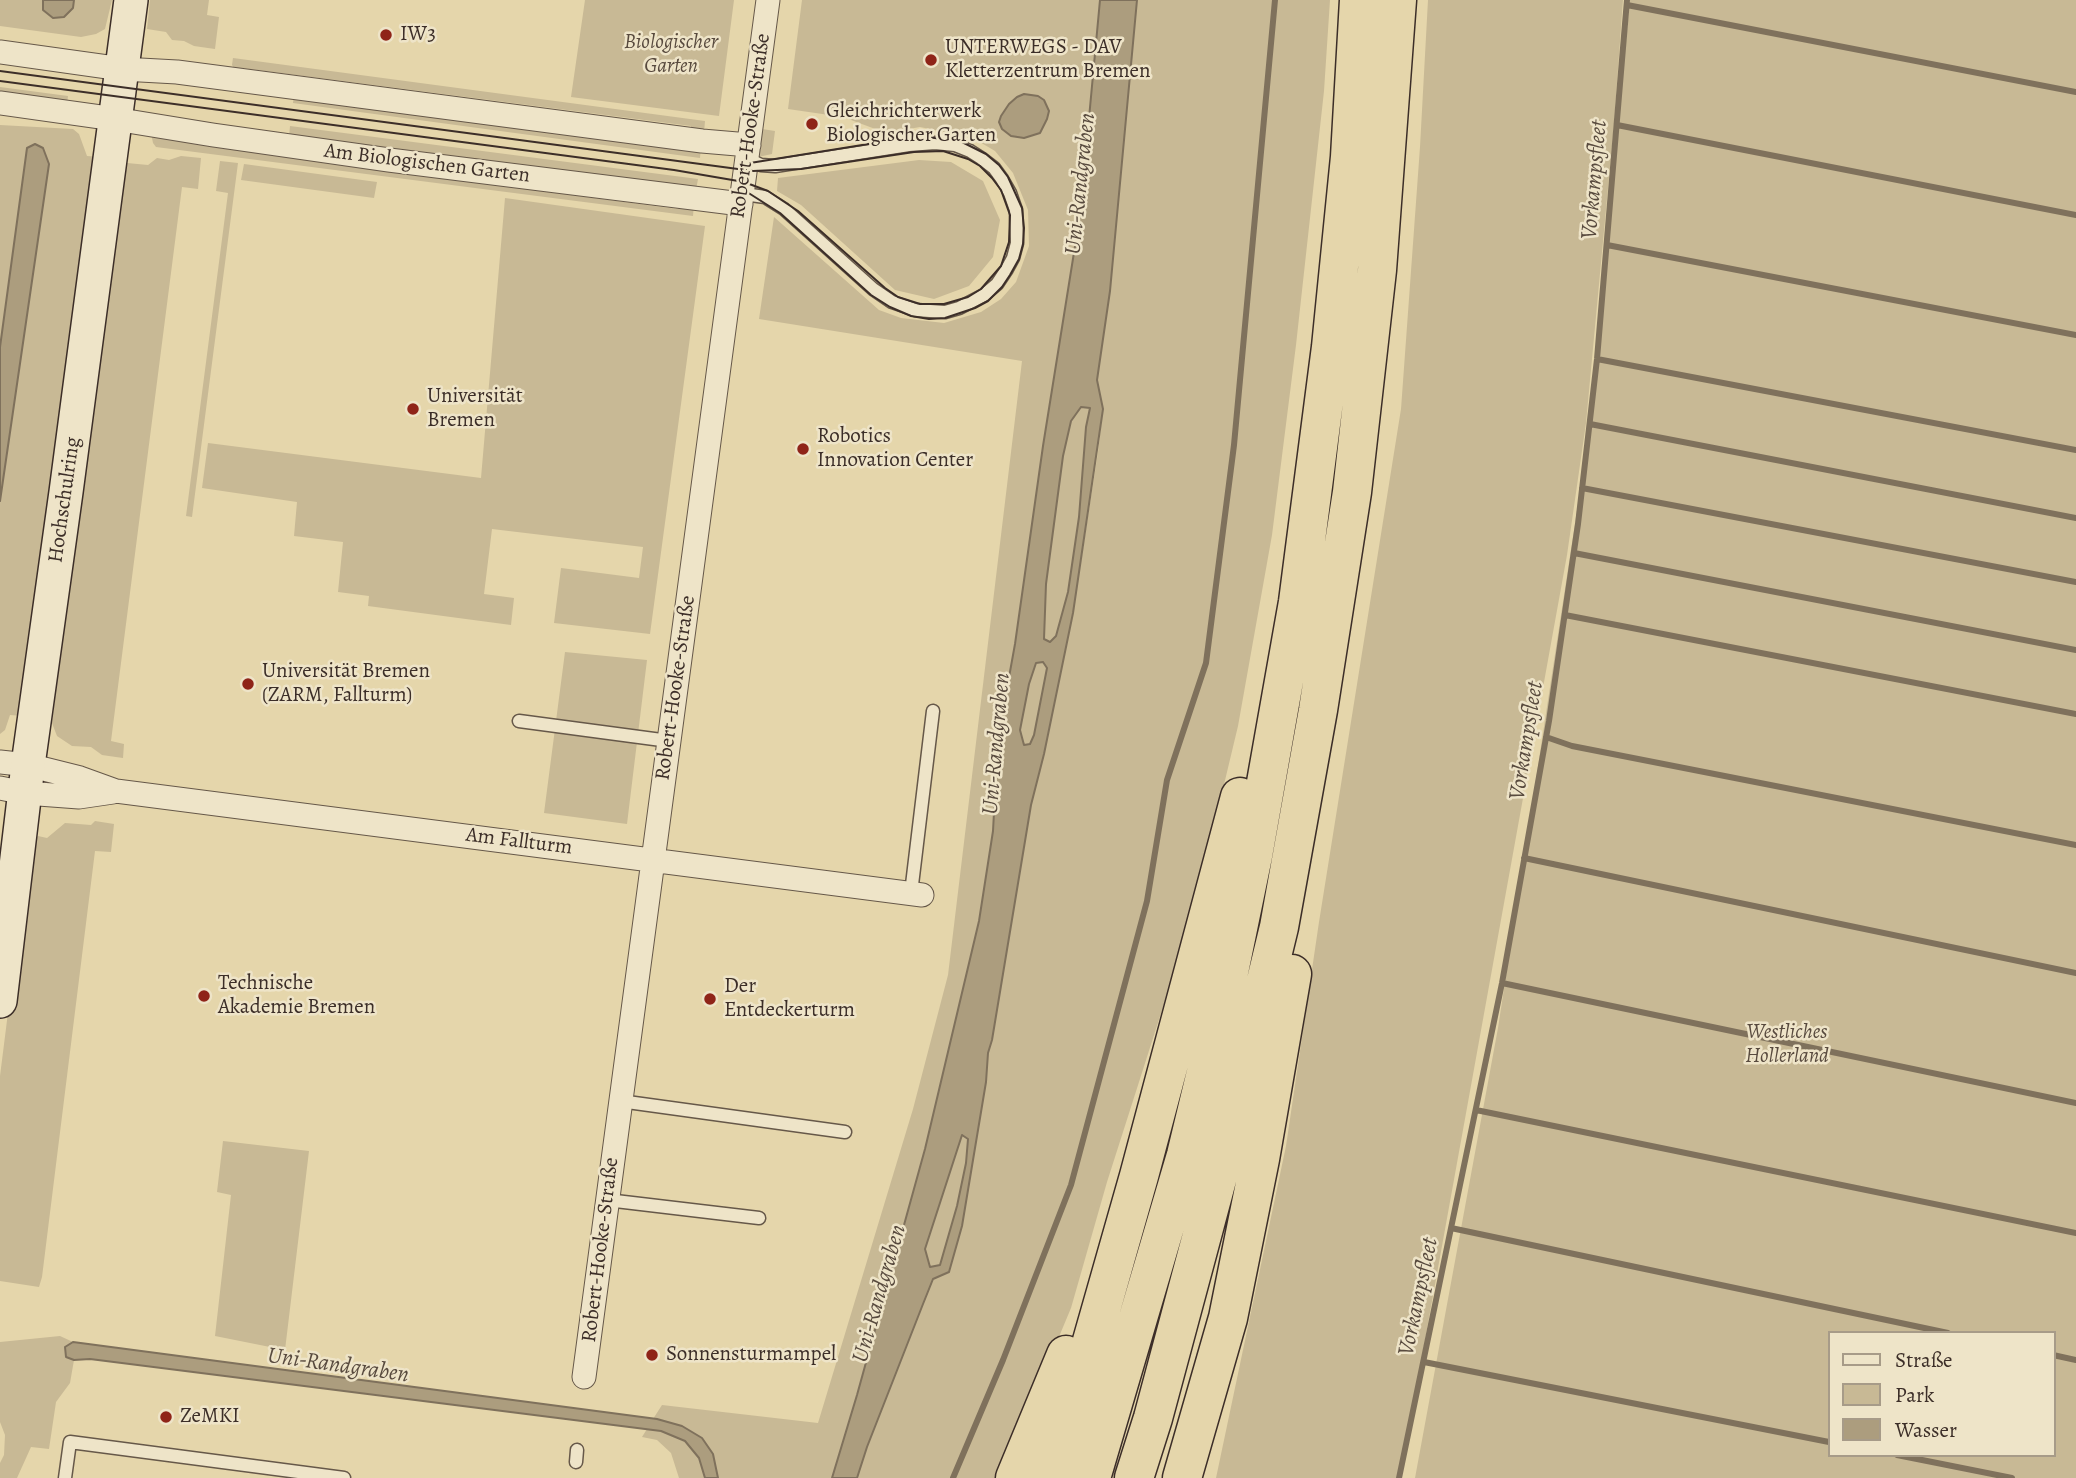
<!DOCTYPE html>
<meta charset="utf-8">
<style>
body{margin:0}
#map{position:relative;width:2076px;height:1478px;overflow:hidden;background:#e5d6ab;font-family:Alegreya,serif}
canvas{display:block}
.legend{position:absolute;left:1828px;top:1331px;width:228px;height:126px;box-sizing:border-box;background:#eee4c8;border:2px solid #a79b88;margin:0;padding:9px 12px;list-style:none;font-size:21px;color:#3c2e28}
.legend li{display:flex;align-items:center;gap:14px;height:35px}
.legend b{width:35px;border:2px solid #a79b88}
</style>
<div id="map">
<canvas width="2076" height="1478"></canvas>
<ul class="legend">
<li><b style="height:9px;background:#eee4c8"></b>Straße</li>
<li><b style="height:19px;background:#c8b995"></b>Park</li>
<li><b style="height:19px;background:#ac9d7e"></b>Wasser</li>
</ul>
</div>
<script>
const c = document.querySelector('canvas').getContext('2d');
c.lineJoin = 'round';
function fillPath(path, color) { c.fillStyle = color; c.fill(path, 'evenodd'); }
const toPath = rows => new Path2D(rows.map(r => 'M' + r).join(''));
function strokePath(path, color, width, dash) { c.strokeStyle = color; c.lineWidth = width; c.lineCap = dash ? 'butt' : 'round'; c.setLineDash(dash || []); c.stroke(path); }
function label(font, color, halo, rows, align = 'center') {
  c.font = font + ' Alegreya,serif'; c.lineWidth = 5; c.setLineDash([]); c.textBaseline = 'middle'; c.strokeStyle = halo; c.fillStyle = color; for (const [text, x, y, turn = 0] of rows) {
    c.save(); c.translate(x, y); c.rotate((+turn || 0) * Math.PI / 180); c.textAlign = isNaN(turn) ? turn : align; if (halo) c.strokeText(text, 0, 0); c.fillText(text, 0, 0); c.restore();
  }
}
fillPath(toPath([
 [0,0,112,0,105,29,96,34,81,37,0,26],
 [150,0,209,0,207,15,219,17,215,49,194,46,184,41,172,40,166,32,147,29],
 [585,0,734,0,719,116,571,97],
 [802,0,1100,0,1080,215,1043,446,1015,644,998,738,993,831,979,921,925,1149,857,1395,832,1478,718,1478,713,1454,653,1419,662,1405,818,1423,913,1109,948,975,1022,361,759,319,774,217,879,310,901,318,944,323,981,312,1001,299,1016,282,1029,246,1028,210,1013,173,995,151,973,138,920,127,886,133,843,117,788,109],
 [1137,0,1330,0,1324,91,1296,345,1272,535,1238,726,1194,910,1107,1182,1071,1308,1013,1447,997,1478,857,1478,867,1447,923,1304,933,1279,949,1272,962,1226,986,1082,988,1053,992,1040,1031,805,1044,754,1073,613,1098,452,1103,409,1097,380,1110,291],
 [1428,0,1623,0,1614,124,1586,423,1567,555,1400,1478,1216,1478,1286,1146,1319,922,1401,409,1420,147],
 [1630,0,2076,0,2076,1478,1415,1478,1498,1028,1586,451],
 [1829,1333,2053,1333,2053,1455,1829,1455],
 [233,58,705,121,704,133,691,131,691,126,683,125,242,68,237,73,232,65],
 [0,87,68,96,67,104,0,95],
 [294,93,701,147,700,158,293,103],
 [0,125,73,129,79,134,87,156,100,157,24,716,10,715,5,730,0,734,0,501,49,164,27,148,0,347],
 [290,126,698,179,696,190,289,137],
 [762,129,775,131,772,154,758,157],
 [151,133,201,139,205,146,669,208,678,209,679,202,694,204,693,216,156,147,153,143],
 [181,156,201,158,198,189,182,187,111,741,124,744,123,758,102,755,91,747,72,746,57,736,52,723,56,690,51,686,119,172,127,163,148,165,157,158,169,160],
 [919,160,951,162,983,181,1000,220,993,257,969,286,934,299,895,290,801,205,777,191,778,178],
 [220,161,238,163,192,517,186,516,228,193,216,191],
 [244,164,377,182,374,198,241,180],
 [505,198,705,226,650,634,554,623,561,568,639,578,643,547,492,529,484,594,514,598,511,625,368,606,369,596,338,592,343,542,294,536,297,502,202,488,208,443,481,478],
 [1081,407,1090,408,1086,427,1079,517,1068,592,1056,636,1051,642,1044,639,1046,584,1063,456,1071,421],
 [565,652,647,660,627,824,544,813],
 [1043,662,1047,668,1034,735,1030,744,1024,745,1020,730,1029,684,1036,663],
 [95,821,114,824,111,852,95,851,42,1277,39,1287,0,1281,0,1076,29,846,38,836,47,838,65,823,91,825],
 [962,1134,968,1138,966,1163,957,1206,940,1265,930,1267,925,1249],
 [223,1141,309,1151,285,1350,215,1336,231,1195,217,1192],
 [60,1336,73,1342,65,1347,66,1357,74,1360,70,1383,56,1402,49,1449,31,1447,17,1478,0,1478,0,1463,4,1455,5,1435,0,1422,0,1342],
 [647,1429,661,1431,685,1441,699,1458,705,1478,679,1478,671,1453,657,1440,642,1437]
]), '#c8b995');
const water = toPath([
 [43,0,74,0,73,8,64,17,53,18,43,10,43,0],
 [1100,0,1137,0,1110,291,1097,380,1103,409,1073,613,1044,754,1031,805,992,1040,988,1053,986,1082,962,1226,949,1272,933,1279,923,1304,867,1447,857,1478,832,1478,857,1395,925,1149,979,921,993,831,998,738,1015,644,1043,446,1080,215,1100,0],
 [1081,407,1090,408,1086,427,1079,517,1068,592,1056,636,1050,642,1044,639,1046,584,1063,456,1071,421,1081,407],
 [1043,662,1047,668,1034,735,1030,744,1024,745,1020,730,1029,684,1036,663,1043,662],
 [962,1135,968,1139,966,1163,957,1206,940,1265,930,1267,925,1249,962,1135],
 [1024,94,1038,96,1044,100,1049,111,1047,119,1040,133,1024,138,1011,136,1002,129,999,122,1001,116,1009,104,1017,97,1024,94],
 [35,144,43,148,49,164,0,501,0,347,27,148,35,144],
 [73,1342,657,1419,682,1426,702,1438,713,1454,718,1478,705,1478,699,1458,685,1441,661,1431,90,1359,74,1360,66,1357,65,1347,73,1342]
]);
fillPath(water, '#ac9d7e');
strokePath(water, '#7f715c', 2);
strokePath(toPath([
 [1627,5,2076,92],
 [1617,125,2076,215],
 [1607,245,2076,335],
 [1597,359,2076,450],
 [1590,424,2076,518],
 [1582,488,2076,582],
 [1574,553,2076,650],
 [1565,615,2076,714],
 [1546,737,1572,746,2076,845],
 [1524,858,2076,973],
 [1502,983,2076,1103],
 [1476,1110,2076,1233],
 [1451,1228,1948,1333],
 [2053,1355,2076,1360],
 [1424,1362,1829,1442],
 [1897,1455,2012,1478],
 [953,1478,1003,1360,1071,1185,1147,901,1167,780,1206,663,1234,445,1275,0],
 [1399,1478,1502,983,1549,721,1578,524,1597,359,1627,0]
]), '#7f715c', 6);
const lane = toPath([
 [737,193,765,197,784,209,873,289,892,302,915,310,945,312,959,308,984,295,997,284,1007,269,1013,258,1017,243,1016,210,1010,193,1002,179,994,168,981,158,970,151,955,145,935,143,909,145,775,166,761,165,743,157],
 [519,721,669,741],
 [911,893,933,711],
 [620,1101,845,1132],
 [607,1200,759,1218],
 [576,1462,577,1450],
 [65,1478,70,1442,344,1478]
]);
const street = toPath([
 [0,52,122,69,177,72,702,141,749,145],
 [0,103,115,119,213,135,389,160,741,204],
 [0,762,28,765,80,778,116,791,922,895],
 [0,788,25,793,79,797,113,792],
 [584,1377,768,0]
]);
const secondary = toPath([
 [0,1001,28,765,66,492,131,0]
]);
const highway = toPath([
 [1015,1478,1066,1355],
 [1053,1478,1139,1176,1240,797],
 [1091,1478,1186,1155,1222,1006,1253,856,1298,602,1331,347,1350,157,1359,0],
 [1134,1478,1153,1418,1227,1142,1279,927,1318,710,1352,492,1377,270,1397,0],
 [1182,1478,1228,1318,1260,1159,1292,974]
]);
strokePath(lane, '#665849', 15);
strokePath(street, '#665849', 25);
strokePath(secondary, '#3c2e28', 36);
strokePath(highway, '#3c2e28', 41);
strokePath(lane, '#eee4c8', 12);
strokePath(street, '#eee4c8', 23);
strokePath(secondary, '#eee4c8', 33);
strokePath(highway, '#e5d6ab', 38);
strokePath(toPath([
 [0,71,753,171,801,169,914,152,943,151,968,159,980,166,992,178,1001,190,1010,215,1009,242,1001,266,981,289,968,297,944,304,920,304,898,297,885,288,798,211,768,191,744,182,674,170,0,81],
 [747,192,780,213,871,295,890,307,911,316,929,319,945,318,975,308,988,301,1002,287,1010,275,1019,259,1023,244,1024,228,1022,208,1008,177,999,165,986,154,960,141,926,137,906,138,750,163]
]), '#3c2e28', 2);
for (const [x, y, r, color] of [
 [386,35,7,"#8f2418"],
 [931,60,7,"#8f2418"],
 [812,124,7,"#8f2418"],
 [413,409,7,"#8f2418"],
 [803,449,7,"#8f2418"],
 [248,684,7,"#8f2418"],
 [204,996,7,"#8f2418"],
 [710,999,7,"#8f2418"],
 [652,1355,7,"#8f2418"],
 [166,1417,7,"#8f2418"]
]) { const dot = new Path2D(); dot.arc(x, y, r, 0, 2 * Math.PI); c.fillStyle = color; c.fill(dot); strokePath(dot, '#eee4c8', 2.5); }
label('21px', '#3c2e28', '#eee4c8', [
 ["IW3",400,35],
 ["UNTERWEGS - DAV",945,48],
 ["Kletterzentrum Bremen",945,72],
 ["Gleichrichterwerk",826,112],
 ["Biologischer Garten",826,136],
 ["Universität",427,397],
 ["Bremen",427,421],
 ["Robotics",817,437],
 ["Innovation Center",817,461],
 ["Universität Bremen",262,672],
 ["(ZARM, Fallturm)",262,696],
 ["Technische",218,984],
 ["Akademie Bremen",218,1008],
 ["Der",724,987],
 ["Entdeckerturm",724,1011],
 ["Sonnensturmampel",666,1355],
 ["ZeMKI",180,1417]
], 'left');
label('italic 21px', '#584a3e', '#eee4c8', [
 ["Biologischer",671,43],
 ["Garten",671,67],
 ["Westliches",1787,1033],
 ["Hollerland",1787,1057]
]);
label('21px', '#3c2e28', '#eee4c8', [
 ["Robert-Hooke-Straße",751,126,-82],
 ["Am Biologischen Garten",427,164,7],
 ["Hochschulring",65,500,-82],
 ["Robert-Hooke-Straße",676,688,-82],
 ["Am Fallturm",519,842,7],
 ["Robert-Hooke-Straße",601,1250,-83]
]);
label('italic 23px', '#584a3e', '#eee4c8', [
 ["Vorkampsfleet",1595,180,-85],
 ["Uni-Randgraben",1081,184,-84],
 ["Vorkampsfleet",1527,741,-81],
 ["Uni-Randgraben",997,744,-85],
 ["Uni-Randgraben",880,1294,-74],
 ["Vorkampsfleet",1419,1297,-78],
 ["Uni-Randgraben",338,1366,8]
]);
</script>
